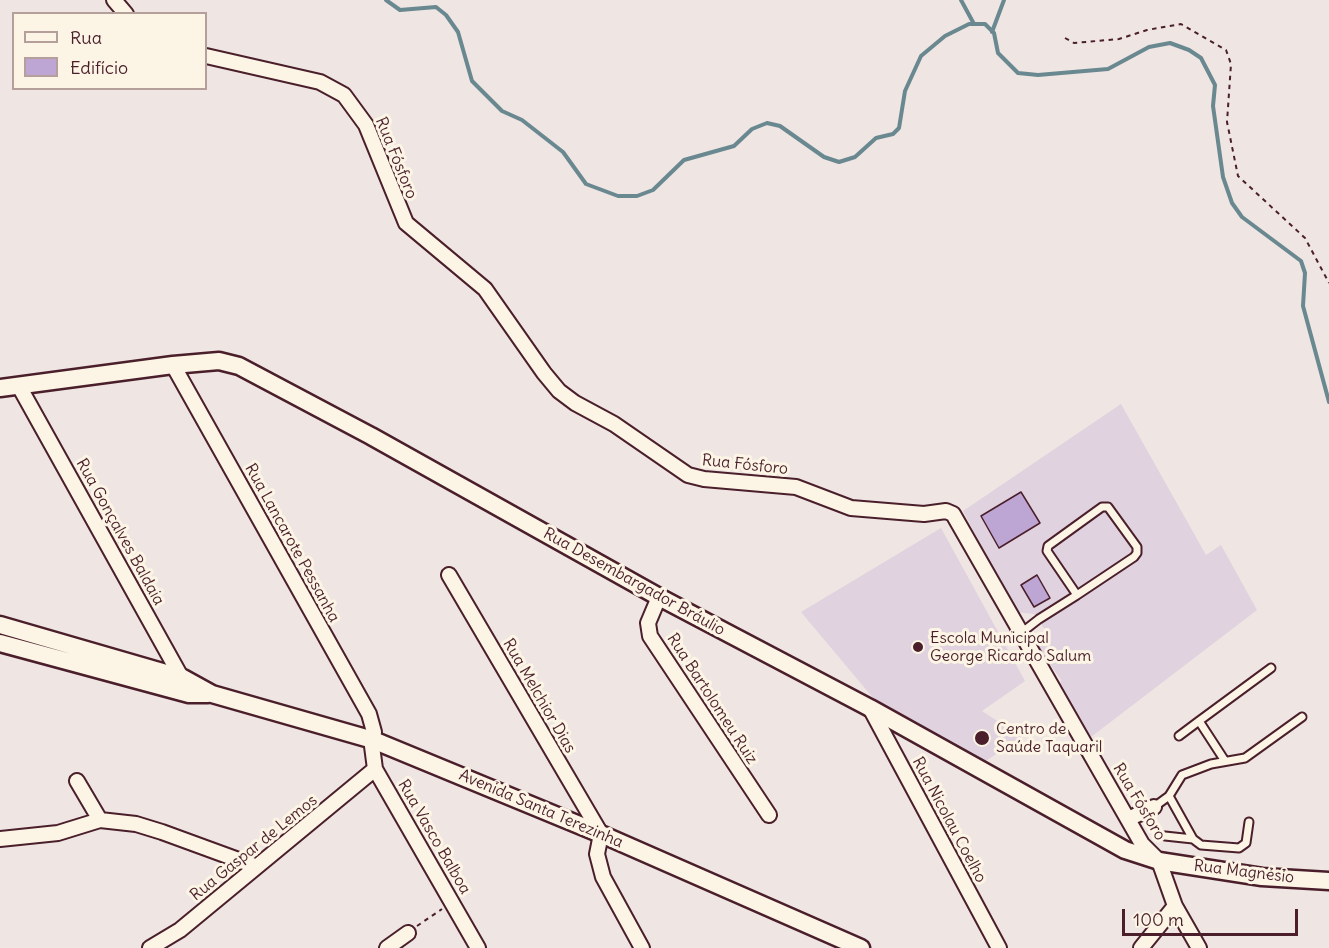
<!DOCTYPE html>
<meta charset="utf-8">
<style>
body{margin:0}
#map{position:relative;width:1329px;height:948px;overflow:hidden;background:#efe5e2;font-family:Delius,sans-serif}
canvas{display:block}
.legend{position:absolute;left:12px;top:12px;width:195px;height:78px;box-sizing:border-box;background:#fcf5e5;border:2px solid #b59f9b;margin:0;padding:8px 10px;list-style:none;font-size:18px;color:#4a1f2b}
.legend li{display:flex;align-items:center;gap:12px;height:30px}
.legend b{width:30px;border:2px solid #b59f9b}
.scale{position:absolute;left:1122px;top:909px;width:176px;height:27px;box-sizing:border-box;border:3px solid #4a1f2b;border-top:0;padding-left:8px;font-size:18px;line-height:21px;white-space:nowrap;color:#4a1f2b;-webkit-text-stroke:4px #fcf5e5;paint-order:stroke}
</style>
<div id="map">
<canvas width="1329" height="948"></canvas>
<ul class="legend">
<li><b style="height:8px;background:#fcf5e5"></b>Rua</li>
<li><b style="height:16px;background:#bda6d4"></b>Edifício</li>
</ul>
<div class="scale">100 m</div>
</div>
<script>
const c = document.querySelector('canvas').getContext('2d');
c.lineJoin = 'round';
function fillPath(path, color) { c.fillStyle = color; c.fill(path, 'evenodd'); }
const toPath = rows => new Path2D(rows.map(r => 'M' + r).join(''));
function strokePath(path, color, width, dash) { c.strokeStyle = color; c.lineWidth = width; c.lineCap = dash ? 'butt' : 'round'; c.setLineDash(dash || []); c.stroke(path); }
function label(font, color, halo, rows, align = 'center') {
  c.font = font + ' Delius,sans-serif'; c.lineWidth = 6; c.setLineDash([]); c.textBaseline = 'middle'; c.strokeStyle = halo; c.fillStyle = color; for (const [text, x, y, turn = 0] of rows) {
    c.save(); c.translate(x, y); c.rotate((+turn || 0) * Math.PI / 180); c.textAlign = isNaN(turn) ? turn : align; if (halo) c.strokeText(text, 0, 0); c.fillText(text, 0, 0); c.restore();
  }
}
fillPath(toPath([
 [1121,404,1206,555,1221,545,1257,610,1087,740,1059,691,1061,680,1036,644,1045,630,1034,614,1016,612,963,511],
 [941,528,1025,681,982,711,1022,737,981,764,874,699,801,612]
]), '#e0d2de');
strokePath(toPath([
 [386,0,400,10,436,7,446,15,458,32,472,81,502,111,522,120,563,152,586,184,618,196,637,196,653,190,684,160,734,146,752,129,767,123,780,126,824,157,839,162,855,157,876,138,893,134,899,128,905,91,921,56,945,36,969,24,985,24,994,33,998,53,1018,73,1038,75,1108,69,1149,47,1170,43,1189,50,1201,58,1215,85,1213,106,1223,177,1232,203,1242,217,1301,261,1305,273,1303,306,1329,402],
 [961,0,974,24],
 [992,32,1004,0]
]), '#698890', 4);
const building = toPath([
 [1021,492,1040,523,999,548,981,516,1021,492],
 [1037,575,1050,598,1034,607,1021,585,1037,575]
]);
fillPath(building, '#bda6d4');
strokePath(building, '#4a1f2b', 1.5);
const service = toPath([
 [1021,633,1039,619,1077,595,1134,557,1137,553,1137,547,1108,507,1102,507,1048,546,1047,551,1077,595],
 [1179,736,1199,721],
 [1225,761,1199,721,1271,668],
 [1169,796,1193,839,1201,845,1239,848,1246,843,1249,822],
 [1154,807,1169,796,1182,775,1211,764,1245,758,1302,717],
 [1165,836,1193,839]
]);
const minor = toPath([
 [114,0,126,14],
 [206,56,320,82,344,95,366,125,406,223,485,289,544,373,559,391,575,403,614,424,688,475,704,479,796,487,851,508,924,514,946,511,953,514,1142,844,1159,861,1175,906,1199,948],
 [173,365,369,714,374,732,372,746,375,769,478,948],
 [19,386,185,684],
 [449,575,601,834,597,854,603,877,642,948],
 [659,597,648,623,650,636,769,815],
 [870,708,999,948],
 [77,781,100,820],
 [1128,819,1154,807],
 [0,839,58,833,100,820,136,824,162,832,255,866],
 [150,948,180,930,375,769],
 [387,948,408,933],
 [1141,948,1175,906]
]);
const tertiary = toPath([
 [0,388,173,365,219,361,239,366,371,436,659,597,870,708,1125,850,1159,861,1262,877,1329,881],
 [0,625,183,678,212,694,373,740,601,834,861,948],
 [0,643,189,694,208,694]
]);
strokePath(service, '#4a1f2b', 11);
strokePath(minor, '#4a1f2b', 18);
strokePath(tertiary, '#4a1f2b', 21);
strokePath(toPath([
 [1065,38,1074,43,1119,39,1147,30,1181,24,1226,50,1231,64,1227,122,1238,176,1305,238,1329,283],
 [417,926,442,909]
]), '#4a1f2b', 2, [4.5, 4.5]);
strokePath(service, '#fcf5e5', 7);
strokePath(minor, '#fcf5e5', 14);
strokePath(tertiary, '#fcf5e5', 16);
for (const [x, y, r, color] of [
 [918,647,6,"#4a1f2b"],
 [982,738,8,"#4a1f2b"]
]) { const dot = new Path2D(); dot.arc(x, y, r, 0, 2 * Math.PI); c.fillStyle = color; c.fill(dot); strokePath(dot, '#fcf5e5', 2); }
label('16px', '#4a1f2b', '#fcf5e5', [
 ["Rua Fósforo",396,158,68],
 ["Rua Fósforo",745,465,6],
 ["Rua Gonçalves Baldaia",120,532,61],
 ["Rua Lancarote Pessanha",292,543,61],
 ["Rua Desembargador Bráulio",634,582,29],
 ["Rua Melchior Dias",539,696,60],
 ["Rua Bartolomeu Ruiz",712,699,57],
 ["Rua Fósforo",1139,802,59],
 ["Avenida Santa Terezinha",541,809,23],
 ["Rua Nicolau Coelho",949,820,62],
 ["Rua Vasco Balboa",434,837,60],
 ["Rua Gaspar de Lemos",254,848,-39],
 ["Rua Magnésio",1244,872,7]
]);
label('16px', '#4a1f2b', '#fcf5e5', [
 ["Escola Municipal",930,638],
 ["George Ricardo Salum",930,656],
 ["Centro de",996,729],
 ["Saúde Taquaril",996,747]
], 'left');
</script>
